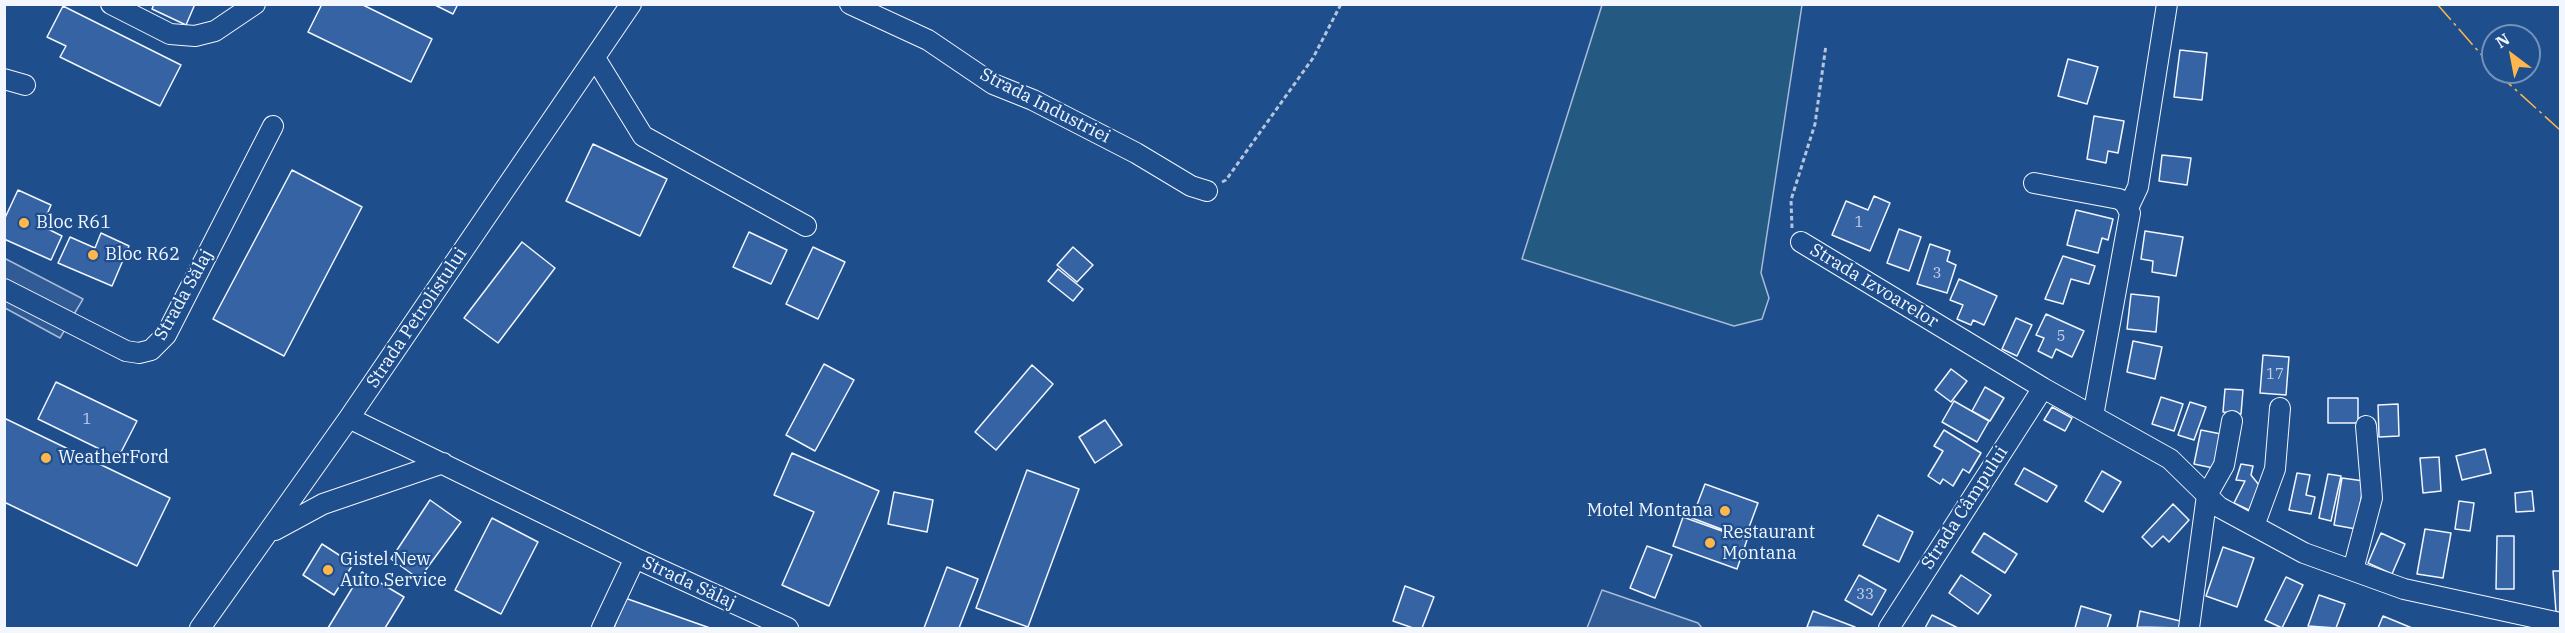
<!DOCTYPE html>
<meta charset="utf-8">
<style>
body{margin:0}
#map{position:relative;width:2565px;height:633px;overflow:hidden;background:#1f4e8c;font-family:"IBM Plex Serif",serif}
canvas{display:block}
.frame{position:absolute;inset:0;border:6px solid #f2f6ff;pointer-events:none}
.north{position:absolute;left:2481px;top:24px;width:60px;height:60px;box-sizing:border-box;background:#1f4e8c;border:2px solid #7391ba;border-radius:50%;rotate:328deg;font-size:16px;font-weight:700;line-height:24px;text-align:center;color:#f2f6ff}
.north::after{content:'';display:block;margin:auto;width:21px;height:27px;background:#ffb74d;clip-path:polygon(50% 0,100% 100%,50% 72%,0 100%)}
</style>
<div id="map">
<canvas width="2565" height="633"></canvas>
<div class="frame"></div>
<div class="north">N</div>
</div>
<script>
const c = document.querySelector('canvas').getContext('2d');
c.lineJoin = 'round';
function fillPath(path, color) { c.fillStyle = color; c.fill(path, 'evenodd'); }
const toPath = rows => new Path2D(rows.map(r => 'M' + r).join(''));
function strokePath(path, color, width, dash) { c.strokeStyle = color; c.lineWidth = width; c.lineCap = dash ? 'butt' : 'round'; c.setLineDash(dash || []); c.stroke(path); }
function label(font, color, halo, rows, align = 'center') {
  c.font = font + ' "IBM Plex Serif",serif'; c.lineWidth = 4.5; c.setLineDash([]); c.textBaseline = 'middle'; c.strokeStyle = halo; c.fillStyle = color; for (const [text, x, y, turn = 0] of rows) {
    c.save(); c.translate(x, y); c.rotate((+turn || 0) * Math.PI / 180); c.textAlign = isNaN(turn) ? turn : align; if (halo) c.strokeText(text, 0, 0); c.fillText(text, 0, 0); c.restore();
  }
}
const green = toPath([
 [1602,5,1802,5,1761,273,1769,298,1762,319,1734,326,1522,259,1602,5]
]);
fillPath(green, '#245a82');
strokePath(green, '#a8bbd7', 1.5);
const parking = toPath([
 [4,258,83,299,60,338,5,308,4,258],
 [1602,590,1698,623,1702,628,1587,628,1602,590]
]);
fillPath(parking, '#305b95');
strokePath(parking, '#a8bbd7', 1.5);
const building = toPath([
 [154,4,195,4,186,25,152,9,154,4],
 [322,4,361,4,432,39,411,82,308,32,322,4],
 [433,4,458,4,453,14,433,4],
 [63,6,181,65,160,106,60,57,66,46,47,37,63,6],
 [2180,50,2207,53,2202,100,2174,97,2180,50],
 [2068,59,2098,67,2087,104,2058,96,2068,59],
 [2094,116,2124,121,2118,153,2108,151,2106,163,2087,159,2094,116],
 [593,144,667,179,640,236,566,201,593,144],
 [2162,155,2191,158,2187,185,2159,181,2162,155],
 [292,170,362,207,284,356,213,319,292,170],
 [18,190,51,205,42,226,62,236,51,260,4,239,4,220,18,190],
 [1874,196,1890,203,1870,251,1832,235,1846,201,1868,210,1874,196],
 [2076,210,2113,219,2108,240,2102,238,2098,253,2067,245,2076,210],
 [1899,229,1921,237,1909,271,1887,263,1899,229],
 [2145,231,2183,237,2176,276,2152,272,2153,261,2141,259,2145,231],
 [749,232,787,250,771,284,733,267,749,232],
 [101,233,129,246,112,286,58,263,70,237,95,248,101,233],
 [522,242,555,268,498,343,464,318,522,242],
 [1930,244,1950,251,1947,261,1956,265,1947,293,1917,284,1930,244],
 [813,247,845,262,818,319,786,304,813,247],
 [1073,247,1093,265,1077,282,1057,265,1073,247],
 [2063,256,2095,266,2089,284,2071,279,2063,304,2045,299,2063,256],
 [1058,269,1083,289,1073,301,1048,281,1058,269],
 [1959,279,1997,296,1984,325,1973,320,1971,325,1957,319,1963,305,1950,300,1959,279],
 [2131,294,2159,297,2156,332,2127,329,2131,294],
 [2046,314,2084,331,2072,357,2056,349,2052,358,2038,351,2044,338,2036,335,2046,314],
 [2016,318,2032,325,2017,356,2002,349,2016,318],
 [2133,341,2162,347,2155,379,2127,372,2133,341],
 [2263,355,2289,357,2286,395,2260,393,2263,355],
 [824,364,854,380,815,451,786,435,824,364],
 [1032,365,1053,384,996,450,975,432,1032,365],
 [1951,369,1967,381,1951,402,1935,390,1951,369],
 [56,382,137,421,118,458,38,419,56,382],
 [1985,387,2004,398,1990,421,1972,411,1985,387],
 [2225,389,2243,390,2241,414,2223,412,2225,389],
 [2161,397,2183,404,2174,431,2152,424,2161,397],
 [2328,398,2358,398,2358,423,2328,423,2328,398],
 [1954,401,1989,421,1977,442,1942,422,1954,401],
 [2190,402,2206,407,2194,440,2178,435,2190,402],
 [2398,404,2399,436,2379,437,2378,405,2398,404],
 [2052,407,2072,418,2065,431,2044,420,2052,407],
 [4,418,170,498,137,566,4,502,4,418],
 [1105,420,1122,445,1095,463,1079,437,1105,420],
 [1944,430,1981,453,1969,473,1963,469,1953,486,1943,479,1940,484,1928,476,1943,451,1934,446,1944,430],
 [2201,430,2221,434,2213,468,2194,464,2201,430],
 [2485,449,2491,473,2462,480,2456,456,2485,449],
 [792,453,879,491,829,606,782,585,814,512,774,495,792,453],
 [2439,457,2441,491,2423,493,2420,458,2439,457],
 [2241,464,2253,466,2251,475,2259,485,2249,510,2234,503,2245,481,2236,480,2241,464],
 [2024,468,2057,486,2047,502,2015,484,2024,468],
 [1027,470,1079,489,1028,627,976,608,1027,470],
 [2102,471,2121,482,2103,512,2085,501,2102,471],
 [2297,473,2310,475,2306,495,2315,497,2311,514,2289,510,2297,473],
 [2328,474,2341,476,2331,521,2319,518,2328,474],
 [2342,478,2364,481,2356,529,2334,525,2342,478],
 [1705,484,1758,503,1745,538,1692,518,1705,484],
 [2532,491,2534,511,2516,512,2515,493,2532,491],
 [894,492,933,500,927,532,888,524,894,492],
 [430,500,461,522,419,579,391,559,430,500],
 [2459,501,2474,503,2470,531,2455,529,2459,501],
 [2173,504,2189,520,2169,542,2163,536,2152,547,2142,537,2173,504],
 [1878,515,1913,532,1899,562,1863,545,1878,515],
 [1683,517,1747,540,1737,569,1673,546,1683,517],
 [492,518,538,542,501,614,455,590,492,518],
 [2425,529,2451,533,2443,578,2417,574,2425,529],
 [1984,533,2017,554,2005,573,1972,552,1984,533],
 [2381,533,2405,544,2392,574,2368,563,2381,533],
 [2497,536,2514,536,2514,589,2496,589,2497,536],
 [322,544,353,564,334,595,303,575,322,544],
 [1647,546,1672,555,1655,598,1630,588,1647,546],
 [2223,547,2254,558,2237,607,2206,596,2223,547],
 [947,567,978,579,959,628,924,628,947,567],
 [2553,571,2560,571,2560,612,2556,612,2553,571],
 [362,572,404,597,385,628,328,628,362,572],
 [1859,575,1886,590,1872,615,1845,600,1859,575],
 [1961,575,1991,595,1978,614,1949,593,1961,575],
 [2286,577,2303,585,2282,628,2265,620,2286,577],
 [1405,586,1434,597,1422,628,1413,628,1393,621,1405,586],
 [2319,595,2345,604,2336,628,2308,626,2319,595],
 [625,598,710,628,614,628,625,598],
 [2081,606,2111,615,2107,628,2075,628,2081,606],
 [1813,611,1855,627,1854,628,1807,627,1813,611],
 [2140,611,2184,622,2183,628,2137,627,2140,611],
 [1932,615,1958,628,1925,628,1932,615],
 [2383,616,2412,628,2378,628,2383,616]
]);
fillPath(building, '#3563a3');
strokePath(building, '#f2f6ff', 1.5);
const minor = toPath([
 [111,4,170,34,195,36,215,31,255,4],
 [850,4,928,40,993,84,1033,100,1136,153,1191,186,1207,191],
 [595,58,643,136,806,226],
 [4,79,25,85],
 [2034,183,2119,199,2125,203,2130,213,2093,416],
 [2128,208,2138,187,2167,4],
 [1801,242,2043,388,2170,459,2219,507,2304,553,2404,589,2560,623],
 [4,289,126,351,139,353,151,350,166,335,273,126],
 [349,418,635,558,788,628],
 [2254,526,2275,469,2280,408],
 [275,530,323,504,443,463],
 [2353,570,2372,498,2366,426],
 [200,628,349,418,631,4],
 [602,628,635,558],
 [1889,628,2043,388],
 [2189,628,2207,495,2224,465,2232,421]
]);
strokePath(minor, '#f2f6ff', 22);
strokePath(toPath([
 [1222,182,1226,180,1313,58,1341,4],
 [1792,228,1791,200,1815,124,1826,45]
]), '#b3c4dc', 3, [4.5, 3]);
strokePath(minor, '#1f4e8c', 20);
strokePath(toPath([
 [2437,4,2493,68],
 [2496,72,2560,130]
]), '#ffb74d', 1.5, [21, 4.5, 3, 4.5]);
for (const [x, y, r, color] of [
 [24,223,6,"#ffb74d"],
 [93,255,6,"#ffb74d"],
 [46,458,6,"#ffb74d"],
 [1725,511,6,"#ffb74d"],
 [1710,543,6,"#ffb74d"],
 [328,570,6,"#ffb74d"]
]) { const dot = new Path2D(); dot.arc(x, y, r, 0, 2 * Math.PI); c.fillStyle = color; c.fill(dot); strokePath(dot, '#1f4e8c', 2); }
label('15px', '#c3d1e8', null, [
 ["1",1859,223],
 ["3",1937,274],
 ["5",2061,337],
 ["17",2275,375],
 ["1",87,420],
 ["33",1865,595]
]);
label('18px', '#f2f6ff', '#1f4e8c', [
 ["Strada Industriei",1045,106,27],
 ["Strada Izvoarelor",1874,286,31],
 ["Strada Sălaj",184,295,-61],
 ["Strada Petrolistului",417,318,-56],
 ["Strada Câmpului",1965,508,-57],
 ["Strada Sălaj",689,583,25]
]);
label('18px', '#f2f6ff', '#1f4e8c', [
 ["Bloc R61",36,223],
 ["Bloc R62",105,255],
 ["WeatherFord",58,458],
 ["Motel Montana",1713,511,"right"],
 ["Restaurant",1722,533],
 ["Montana",1722,554],
 ["Gistel New",340,560],
 ["Auto Service",340,581]
], 'left');
</script>
